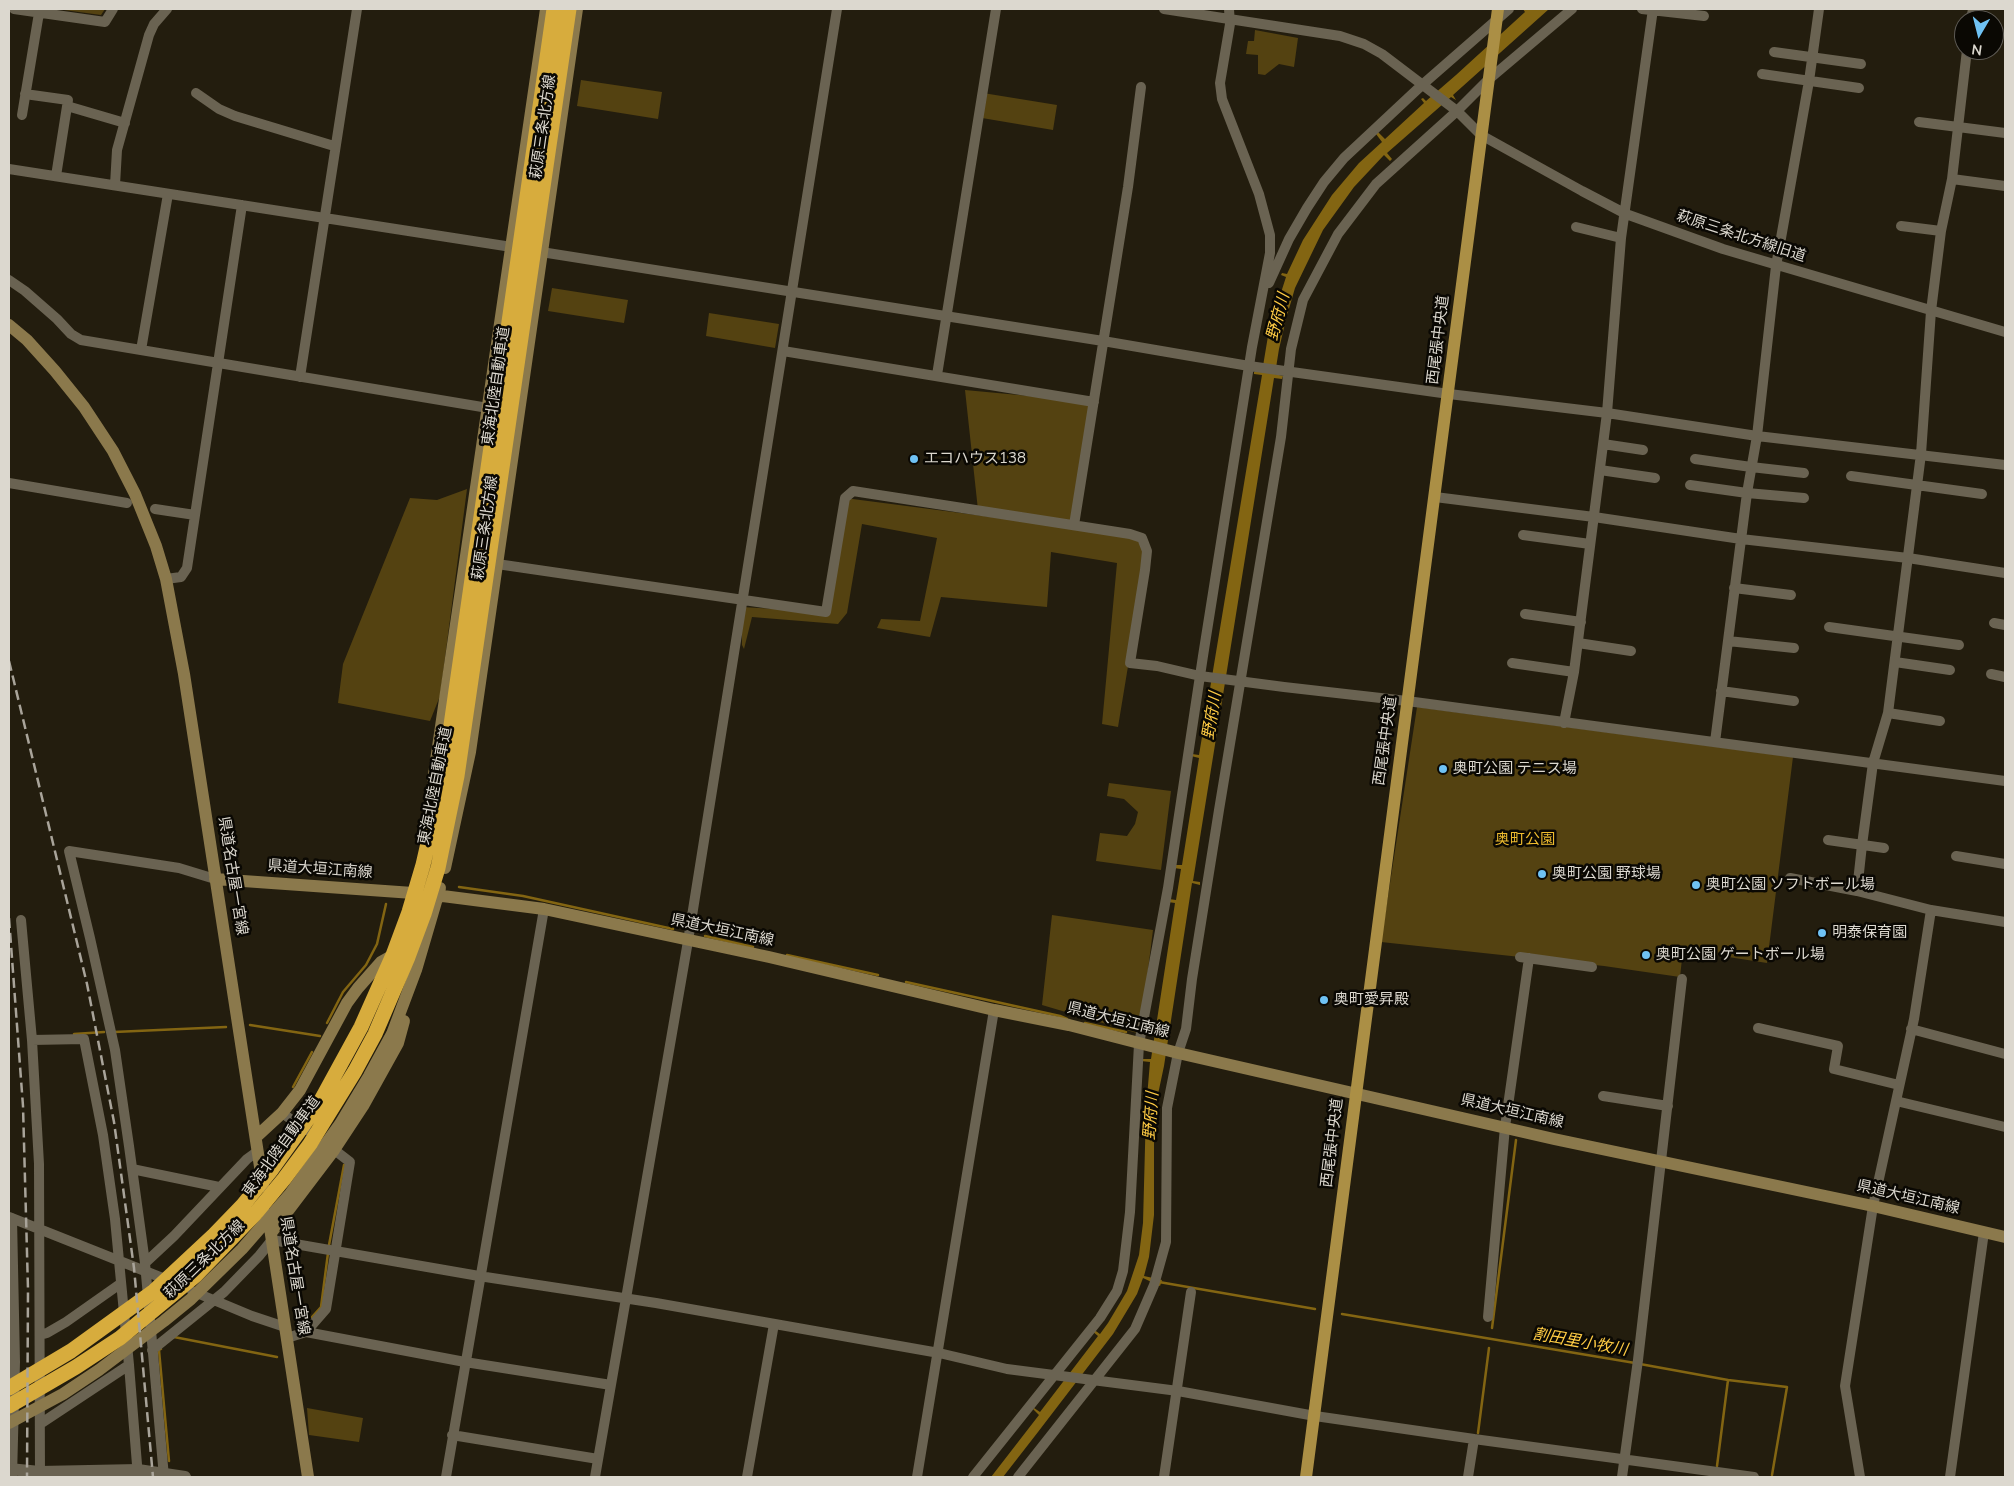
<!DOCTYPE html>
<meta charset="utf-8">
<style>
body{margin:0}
#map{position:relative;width:2014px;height:1486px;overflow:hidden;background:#231d0e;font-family:"Nunito Sans",sans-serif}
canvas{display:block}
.frame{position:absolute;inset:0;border:10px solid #dcd8cf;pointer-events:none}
.north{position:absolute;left:1954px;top:10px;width:50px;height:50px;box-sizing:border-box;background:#0a0803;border:1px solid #5e5b55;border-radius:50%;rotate:188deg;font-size:14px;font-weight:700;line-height:20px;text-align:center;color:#dcd8cf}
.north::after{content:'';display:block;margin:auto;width:18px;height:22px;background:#6fc2f4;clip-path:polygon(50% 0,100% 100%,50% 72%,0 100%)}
</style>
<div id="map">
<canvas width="2014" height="1486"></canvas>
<div class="frame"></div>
<div class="north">N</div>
</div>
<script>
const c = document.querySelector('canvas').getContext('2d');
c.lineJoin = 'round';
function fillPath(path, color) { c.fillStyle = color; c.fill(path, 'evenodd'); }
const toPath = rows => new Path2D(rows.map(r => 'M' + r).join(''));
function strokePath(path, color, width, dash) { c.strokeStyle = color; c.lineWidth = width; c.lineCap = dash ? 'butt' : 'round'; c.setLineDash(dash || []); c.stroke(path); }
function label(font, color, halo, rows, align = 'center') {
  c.font = font + ' "Nunito Sans","Noto Sans JP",sans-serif'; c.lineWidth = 5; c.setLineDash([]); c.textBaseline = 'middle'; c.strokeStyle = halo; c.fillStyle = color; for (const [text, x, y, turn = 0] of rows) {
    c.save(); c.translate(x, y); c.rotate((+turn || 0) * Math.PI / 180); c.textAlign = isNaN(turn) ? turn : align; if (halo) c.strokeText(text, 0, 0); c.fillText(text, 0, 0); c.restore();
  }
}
fillPath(toPath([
 [57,9,105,9,101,15],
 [1255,30,1298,38,1294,67,1279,64,1265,75,1258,74,1258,55,1246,54,1248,41,1254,41],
 [581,80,662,92,658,119,577,106],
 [983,93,1057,105,1053,130,982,118],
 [552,288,628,300,624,323,548,311],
 [709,313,779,324,775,348,706,336],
 [965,390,1094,402,1074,521,978,510],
 [467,489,440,696,430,721,338,703,343,664,410,498,437,500],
 [845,498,1138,536,1147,551,1118,727,1102,724,1117,563,1051,552,1047,607,941,597,930,637,877,628,881,619,920,621,937,538,862,524,847,613,838,624,752,617,744,649,742,645,742,607,826,612],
 [1417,707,1793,757,1767,963,1683,950,1680,977,1604,966,1381,942],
 [1109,783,1171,791,1161,870,1096,861,1100,833,1127,836,1135,824,1138,812,1124,799,1107,796],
 [1052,915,1153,930,1140,1034,1042,1005],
 [307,1408,363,1418,359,1442,309,1435]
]), '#544211');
fillPath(toPath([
 [1523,9,1549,9,1453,95,1456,100,1451,97,1387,153,1392,159,1390,161,1384,155,1354,187,1323,230,1295,288,1286,319,1279,349,1275,374,1283,376,1282,379,1274,378,1233,633,1193,881,1200,882,1200,885,1192,883,1164,1066,1157,1099,1154,1144,1154,1215,1149,1257,1144,1276,1162,1280,1160,1286,1143,1278,1137,1294,1113,1334,1038,1432,1003,1477,991,1477,1039,1415,1033,1409,1034,1408,1040,1412,1098,1336,1092,1331,1093,1329,1100,1334,1108,1323,1127,1291,1139,1255,1143,1223,1146,1109,1150,1062,1141,1061,1141,1059,1151,1059,1175,903,1168,902,1169,899,1176,900,1181,869,1174,868,1175,865,1182,865,1199,758,1191,756,1192,754,1199,755,1262,375,1254,374,1254,372,1262,372,1269,330,1286,277,1281,275,1282,273,1287,274,1303,240,1332,195,1359,163,1382,142,1376,134,1378,132,1385,139,1424,103,1421,99,1423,98,1426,101,1456,75,1525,12]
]), '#836512');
strokePath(toPath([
 [459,887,523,896,673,929],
 [705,936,753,947],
 [787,955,878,975],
 [906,982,1060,1016,1067,1019],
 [327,1023,343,992,366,965,377,944,386,904],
 [1085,1023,1126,1032],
 [250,1025,320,1036],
 [114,1032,226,1027],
 [74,1034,104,1032],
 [293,1087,312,1052],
 [329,1245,344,1165],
 [1159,1282,1315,1309],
 [1342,1314,1635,1363],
 [312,1317,321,1307,328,1253],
 [1492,1328,1516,1140],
 [174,1337,277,1357],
 [161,1349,159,1350,169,1461],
 [1640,1364,1728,1380,1717,1466],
 [1728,1380,1787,1387,1772,1475],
 [1478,1433,1489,1348]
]), '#836512', 2.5);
strokePath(toPath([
 [14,9,105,22,113,9],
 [1164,9,1340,36,1364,44,1382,54,1457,111,1481,135,1582,191,1626,214,1723,249,2005,332],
 [1642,9,1704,16],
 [1971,20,1973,9],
 [1774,52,1861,64],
 [1762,74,1859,88],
 [196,93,219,109,235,116,334,146],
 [25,94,68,100,56,176],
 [67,106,125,123],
 [22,115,39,13],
 [1919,122,2005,133],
 [9,169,518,248],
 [1952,179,2005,186],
 [115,185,117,150,149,35,154,24,167,9],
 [1901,226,1941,231],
 [1576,227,1621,238],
 [535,251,1103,341,1249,366,1449,394,1607,413,1757,436,2005,465],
 [9,280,25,291,57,319,71,334,81,340,488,408],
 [1269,283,1289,239,1307,208,1324,182,1344,158,1422,85,1509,9],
 [141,350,168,194],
 [783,351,1094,402],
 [937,375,996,9],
 [300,377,357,9],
 [1603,444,1643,450],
 [1695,459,1751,467,1804,473],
 [1600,470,1655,478],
 [1851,476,1982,494],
 [9,483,127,503],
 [1690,485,1747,493,1804,498],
 [1435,497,1594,517,1741,539,1908,558,2005,573],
 [155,509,195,515],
 [1074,525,1128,187,1141,87],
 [1523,535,1590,544],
 [497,564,826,612,845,498,853,491,1130,534,1142,538,1147,551,1145,570,1130,663,1157,666,1200,676,1284,687,1407,701,2005,781],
 [166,579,181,577,187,568,242,205],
 [1734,588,1791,595],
 [1525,614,1581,622],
 [1994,623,2005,625],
 [1829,627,1959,645],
 [1728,641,1794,648],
 [1578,643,1631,651],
 [1895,662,1950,670],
 [1512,663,1574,672],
 [1991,674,2005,677],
 [1721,691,1794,701],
 [1888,713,1940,721],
 [1564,723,1574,672,1607,413,1621,238,1653,9],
 [1715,742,1747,493,1757,436,1776,266,1809,81,1819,9],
 [1828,840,1884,848],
 [1956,856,2005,864],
 [1790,878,1857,891,1931,910,2005,922],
 [1857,891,1862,845,1873,763,1888,713,1921,454,1931,311,1941,231,1952,179,1967,50],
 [21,920,32,1040,39,1164,40,1477],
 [1520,957,1592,967],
 [1758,1028,1838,1046,1834,1069,1899,1085],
 [1911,1029,2005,1054],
 [32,1040,84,1039,103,1135,115,1219,129,1365],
 [1603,1096,1668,1106],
 [1896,1101,2005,1127],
 [282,1113,306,1130],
 [132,1169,219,1187],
 [9,1217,170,1281],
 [145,1263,174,1236,247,1159,258,1151],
 [192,1291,252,1316,285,1327],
 [1488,1317,1505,1127,1529,958],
 [306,1332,326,1309,350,1162,328,1145],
 [40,1335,47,1333,66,1322,120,1284],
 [287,1338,306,1332,465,1362,611,1385],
 [152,1350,224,1292,259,1256,272,1240,479,1276,656,1303,939,1353,1007,1369,1178,1391,1315,1416,1474,1439,1754,1477],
 [40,1424,129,1365,138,1477],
 [452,1435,598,1459],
 [12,1477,15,1362,12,1218],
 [164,1477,145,1263,129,1146,115,1050,90,938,69,851,179,868,215,879],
 [446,1477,544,909],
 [595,1477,688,941,837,9],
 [747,1477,774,1324],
 [917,1477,994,1010],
 [973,1477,1100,1318,1117,1291,1123,1271,1130,1212,1139,1044,1168,888,1203,656,1252,347,1270,253,1270,235,1259,194,1222,99,1220,83,1230,24,1229,9],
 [1018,1477,1135,1329,1154,1285,1166,1242,1167,1108,1178,1053,1186,1029,1192,979,1219,810,1281,437,1291,349,1303,300,1338,234,1376,184,1457,111,1488,80,1572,9],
 [1164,1477,1191,1292],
 [1468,1477,1474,1439],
 [1622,1477,1638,1360,1682,979],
 [1860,1477,1845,1386,1873,1206,1914,1019,1931,910],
 [1950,1477,1984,1232]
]), '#6a6352', 10);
strokePath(toPath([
 [9,1469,40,1472,138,1470,185,1477]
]), '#6a6352', 12);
strokePath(toPath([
 [9,325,27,340,55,371,84,407,113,451,135,494,156,546,166,579,184,674,263,1186],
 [433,781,546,9],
 [445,868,470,752,577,9],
 [215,879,427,894,544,909,769,957,994,1010,1069,1025,1178,1053,1554,1139,1873,1206,2005,1237],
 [256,1137,282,1113,300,1090,347,1003,358,988,381,962,397,953],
 [268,1215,308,1477],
 [271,1233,334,1150,363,1106,398,1043,404,1021],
 [9,1423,63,1394,99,1370,164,1321,191,1299,242,1249,290,1194,340,1124,369,1076,392,1034,416,970,440,888]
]), '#8b794c', 12);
strokePath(toPath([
 [1306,1477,1498,9]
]), '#ab8f45', 12);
strokePath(toPath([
 [9,1388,71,1351,154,1291,214,1235,243,1205,272,1169,320,1102,361,1027,393,955,409,912,423,865,434,817,450,732,554,9],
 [9,1406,76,1367,120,1338,195,1276,255,1214,284,1179,310,1144,355,1071,375,1034,408,957,424,914,438,868,457,776,569,9]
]), '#d7ac3d', 15);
strokePath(toPath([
 [9,661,87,984,114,1122,134,1268,153,1477],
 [9,918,23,1106,28,1289,27,1477]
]), '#a9a49a', 2.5, [10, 5]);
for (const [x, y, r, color] of [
 [914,459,5,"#6fc2f4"],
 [1443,769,5,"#6fc2f4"],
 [1542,874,5,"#6fc2f4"],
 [1696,885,5,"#6fc2f4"],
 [1822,933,5,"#6fc2f4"],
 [1646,955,5,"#6fc2f4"],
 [1324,1000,5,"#6fc2f4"]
]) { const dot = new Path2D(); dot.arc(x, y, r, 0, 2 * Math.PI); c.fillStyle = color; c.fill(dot); strokePath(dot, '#0a0803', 2); }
label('15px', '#dcd8cf', '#0a0803', [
 ["萩原三条北方線",544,127,-82],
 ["萩原三条北方線旧道",1741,237,18],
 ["西尾張中央道",1439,340,-83],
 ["東海北陸自動車道",497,386,-82],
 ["萩原三条北方線",486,528,-82],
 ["西尾張中央道",1386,741,-82],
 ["東海北陸自動車道",436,786,-79],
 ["県道大垣江南線",320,870,4],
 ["県道名古屋一宮線",232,876,81],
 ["県道大垣江南線",722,931,12],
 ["県道大垣江南線",1118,1021,14],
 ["県道大垣江南線",1512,1112,13],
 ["西尾張中央道",1333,1143,-83],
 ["東海北陸自動車道",282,1147,-54],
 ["県道大垣江南線",1908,1198,13],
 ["萩原三条北方線",205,1260,-44],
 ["県道名古屋一宮線",294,1276,81]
]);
label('15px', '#dcd8cf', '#0a0803', [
 ["エコハウス138",924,459],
 ["奥町公園 テニス場",1453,769],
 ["奥町公園 野球場",1552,874],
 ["奥町公園 ソフトボール場",1706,885],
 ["明泰保育園",1832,933],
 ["奥町公園 ゲートボール場",1656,955],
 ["奥町愛昇殿",1334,1000]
], 'left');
label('15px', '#efbc2f', '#0a0803', [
 ["奥町公園",1525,840]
]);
label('italic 16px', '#fecb44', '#0a0803', [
 ["野府川",1279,317,-75],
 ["野府川",1213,716,-81],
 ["野府川",1152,1116,-86],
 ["割田里小牧川",1580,1343,10]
]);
</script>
